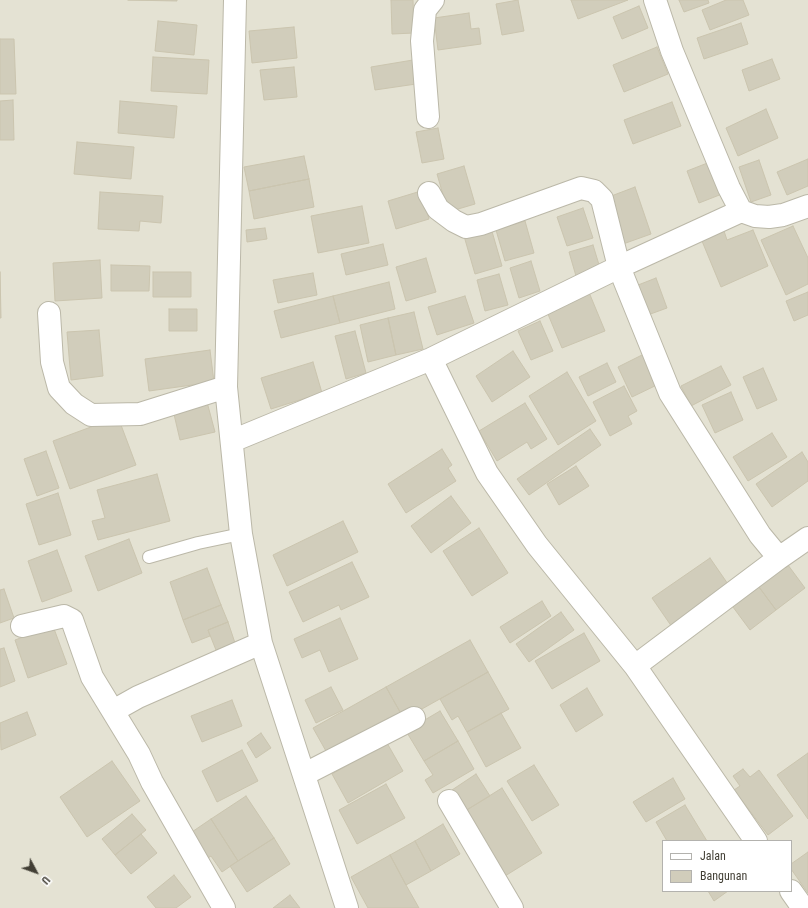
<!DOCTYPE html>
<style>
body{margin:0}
#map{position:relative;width:808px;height:908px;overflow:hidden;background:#f0efe5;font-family:"Roboto Condensed",sans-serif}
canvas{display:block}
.legend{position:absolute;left:662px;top:840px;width:130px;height:52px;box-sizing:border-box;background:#fff;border:1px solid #b3b2ae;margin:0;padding:5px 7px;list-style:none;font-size:12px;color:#423f35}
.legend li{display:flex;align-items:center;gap:8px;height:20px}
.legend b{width:20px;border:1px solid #b3b2ae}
.north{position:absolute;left:16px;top:852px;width:40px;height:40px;-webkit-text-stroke:3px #fff;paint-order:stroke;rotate:131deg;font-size:11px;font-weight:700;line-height:16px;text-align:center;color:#423f35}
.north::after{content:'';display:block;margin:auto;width:14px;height:18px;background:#423f35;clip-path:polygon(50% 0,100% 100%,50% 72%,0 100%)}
</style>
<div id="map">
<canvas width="808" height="908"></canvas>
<ul class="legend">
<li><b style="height:5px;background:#fff"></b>Jalan</li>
<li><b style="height:11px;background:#d1cdbb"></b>Bangunan</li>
</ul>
<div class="north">U</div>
</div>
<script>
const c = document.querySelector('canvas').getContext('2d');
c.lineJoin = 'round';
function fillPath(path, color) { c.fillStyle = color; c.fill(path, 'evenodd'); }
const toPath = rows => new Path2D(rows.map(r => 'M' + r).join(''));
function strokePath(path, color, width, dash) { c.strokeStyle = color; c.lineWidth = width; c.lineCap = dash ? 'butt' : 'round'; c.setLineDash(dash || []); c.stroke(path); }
fillPath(toPath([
 [0,0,808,0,808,908,0,908],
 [663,841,791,841,791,891,663,891]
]), '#e4e2d3');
const building = toPath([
 [128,0,177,0,177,1,128,0],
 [391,0,413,0,414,33,392,34,391,0],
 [518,0,524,31,502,35,496,4,518,0],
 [571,0,628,0,578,19,571,0],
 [679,0,708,0,709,3,684,12,679,0],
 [726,0,743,0,749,15,710,30,702,10,726,0],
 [639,6,648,28,622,39,613,17,639,6],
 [469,13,471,29,479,28,481,44,438,50,434,18,469,13],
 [158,21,197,25,194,55,155,51,158,21],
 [741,23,748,44,704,59,697,38,741,23],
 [294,27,297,58,252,63,249,31,294,27],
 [0,39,14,39,16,94,0,94,0,39],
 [657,47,668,74,624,92,613,65,657,47],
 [153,57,209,60,207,94,151,91,153,57],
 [772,59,780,79,749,91,742,70,772,59],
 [413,60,416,84,375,90,371,67,413,60],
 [294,67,297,97,264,100,260,70,294,67],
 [13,100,14,140,0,140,0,101,13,100],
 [120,101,177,106,174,138,118,133,120,101],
 [672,102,681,126,633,144,624,120,672,102],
 [766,109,778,138,738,156,726,128,766,109],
 [438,128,444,159,422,163,416,132,438,128],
 [77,142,134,147,131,179,74,174,77,142],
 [304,156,309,179,249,191,244,167,304,156],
 [808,159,808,186,787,195,777,172,808,159],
 [759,160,771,195,751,202,739,167,759,160],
 [710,162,722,194,699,203,687,171,710,162],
 [464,166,475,204,448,212,437,174,464,166],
 [309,179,314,207,254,219,249,191,309,179],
 [635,187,651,234,623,244,606,198,635,187],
 [421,191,429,219,396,229,388,201,421,191],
 [100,192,163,196,161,223,140,221,139,231,98,229,100,192],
 [362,206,369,243,318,253,311,216,362,206],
 [583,208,593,238,567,246,557,217,583,208],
 [525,221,534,253,505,261,496,230,525,221],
 [793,226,808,258,808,284,786,295,761,240,793,226],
 [265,228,267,239,247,242,246,230,265,228],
 [491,228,502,266,475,274,464,236,491,228],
 [753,230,768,266,721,287,702,241,724,231,727,240,753,230],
 [383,244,388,265,346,275,341,254,383,244],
 [593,245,600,268,576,276,569,252,593,245],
 [426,258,436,292,406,301,396,267,426,258],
 [100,260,102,298,55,301,53,263,100,260],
 [531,261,540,291,519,298,510,268,531,261],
 [111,265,150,266,149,291,111,291,111,265],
 [0,272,1,318,0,318,0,272],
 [153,272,191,272,191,297,153,297,153,272],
 [313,273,317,295,278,303,273,280,313,273],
 [499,274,508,305,485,311,477,280,499,274],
 [656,278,667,308,645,316,633,287,656,278],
 [389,282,395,309,340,323,333,296,389,282],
 [588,290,605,331,562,348,545,307,588,290],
 [808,292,808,315,794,321,786,301,808,292],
 [333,296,340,323,281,338,274,311,333,296],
 [465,296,474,323,437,335,428,307,465,296],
 [169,309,197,309,197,331,169,331,169,309],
 [414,312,423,349,396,355,388,318,414,312],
 [388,318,396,355,368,362,360,325,388,318],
 [540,321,553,351,531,360,518,331,540,321],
 [99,330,103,376,71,380,67,332,99,330],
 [355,331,366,373,346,379,335,336,355,331],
 [210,350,214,382,149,391,145,359,210,350],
 [513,351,530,377,492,402,476,376,513,351],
 [646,353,661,383,632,397,618,367,646,353],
 [313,362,322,393,271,409,261,378,313,362],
 [607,363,616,382,588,396,579,377,607,363],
 [721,366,731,385,691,406,681,386,721,366],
 [763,368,777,400,757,409,743,377,763,368],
 [567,372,596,421,558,445,529,396,567,372],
 [624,386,637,411,628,416,632,424,610,436,593,402,624,386],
 [731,392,743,420,715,433,702,405,731,392],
 [207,402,215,432,180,440,173,410,207,402],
 [525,403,547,439,531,449,527,442,497,461,479,431,525,403],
 [118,417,136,465,70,489,53,441,118,417],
 [590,429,601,445,529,495,517,479,590,429],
 [772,433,787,457,748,481,733,457,772,433],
 [442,449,452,465,448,468,456,481,406,513,388,484,442,449],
 [46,451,59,488,37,496,24,459,46,451],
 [802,452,808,462,808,481,772,507,756,484,802,452],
 [576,466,589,486,559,505,547,484,576,466],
 [157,474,170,521,98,540,92,521,105,518,97,490,157,474],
 [58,493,71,535,39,545,26,504,58,493],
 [451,496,471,523,431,553,411,526,451,496],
 [343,521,358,552,287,586,273,555,343,521],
 [479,528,508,573,472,596,443,551,479,528],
 [129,539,142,573,98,591,85,556,129,539],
 [57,550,72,591,42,602,28,561,57,550],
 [710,558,730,587,672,627,652,598,710,558],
 [785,561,805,588,776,610,756,583,785,561],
 [352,562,369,597,341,610,339,605,303,622,289,592,352,562],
 [207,568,221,605,183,620,170,582,207,568],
 [756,583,776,610,750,630,730,603,756,583],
 [4,589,14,618,0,623,0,590,4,589],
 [542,601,551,616,510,643,500,627,542,601],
 [221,605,228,622,208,630,210,636,192,643,183,620,221,605],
 [561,612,574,630,529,662,516,644,561,612],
 [340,618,358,659,329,672,320,650,302,658,294,639,340,618],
 [228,622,235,643,216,650,208,630,228,622],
 [53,626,67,664,28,678,15,640,53,626],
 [584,633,600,661,552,689,535,661,584,633],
 [470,640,488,672,404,719,386,687,470,640],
 [4,648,15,681,0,687,0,649,4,648],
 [488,672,509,709,467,732,458,716,452,720,440,699,488,672],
 [331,687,343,710,316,723,305,700,331,687],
 [386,687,404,719,331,760,313,728,386,687],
 [587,688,603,715,576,732,560,705,587,688],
 [232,700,242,726,202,742,191,716,232,700],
 [440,711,458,741,424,761,406,731,440,711],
 [27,712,36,735,1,750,0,723,27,712],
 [501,713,521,748,486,767,467,732,501,713],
 [261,733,271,748,256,758,247,743,261,733],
 [458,741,474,769,433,793,425,780,433,775,424,761,458,741],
 [387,743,403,771,348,803,332,774,387,743],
 [242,750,258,781,217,802,202,771,242,750],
 [808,753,808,819,777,775,808,753],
 [112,761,140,801,87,837,60,797,112,761],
 [534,765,559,805,532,821,507,781,534,765],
 [743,769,750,777,759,770,793,816,768,835,734,790,740,786,733,776,743,769],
 [476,774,490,796,465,811,452,790,476,774],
 [673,778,685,799,646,822,633,802,673,778],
 [386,784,405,818,357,844,339,810,386,784],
 [502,788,542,853,505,876,465,811,502,788],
 [246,796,274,838,238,861,211,819,246,796],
 [685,805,707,841,667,841,656,822,685,805],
 [132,814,146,830,115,855,102,839,132,814],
 [211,819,238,861,222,872,211,856,202,862,186,836,211,819],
 [443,824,460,854,431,871,415,841,443,824],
 [141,834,157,853,131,874,115,855,141,834],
 [274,838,290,864,247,892,230,866,274,838],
 [415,841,431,871,406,885,390,855,415,841],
 [808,852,808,893,791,869,791,864,808,852],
 [390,855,406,885,419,908,368,908,351,877,390,855],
 [174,875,191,897,176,908,156,908,147,897,174,875],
 [708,891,728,891,714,901,708,891],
 [290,895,300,908,273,908,290,895]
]);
fillPath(building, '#d1cdbb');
strokePath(building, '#cbc5af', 1);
const lane = toPath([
 [149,557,198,543,241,534]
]);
const street = toPath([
 [235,0,226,387,241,534,261,643,347,908],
 [655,0,672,51,729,188,741,211,755,216,769,217,783,215,808,206],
 [428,117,422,41,425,10,433,0],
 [429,193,438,209,454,221,466,227,481,224,581,188,594,191,602,199,619,267,670,393,760,535,779,558],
 [49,313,52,362,59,388,74,404,91,415,140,414,226,387],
 [431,359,487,473,537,545,635,666,756,841],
 [232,441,431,359,619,267,741,211],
 [22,626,64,616,72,620,92,677,139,754,152,782,224,908],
 [635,666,779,558,808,538],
 [113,711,138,697,261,643],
 [305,774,414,718],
 [449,801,512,908],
 [791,891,803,908]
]);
strokePath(lane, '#bbb8a8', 14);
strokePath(street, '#bbb8a8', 24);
strokePath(lane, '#fff', 12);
strokePath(street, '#fff', 22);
</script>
